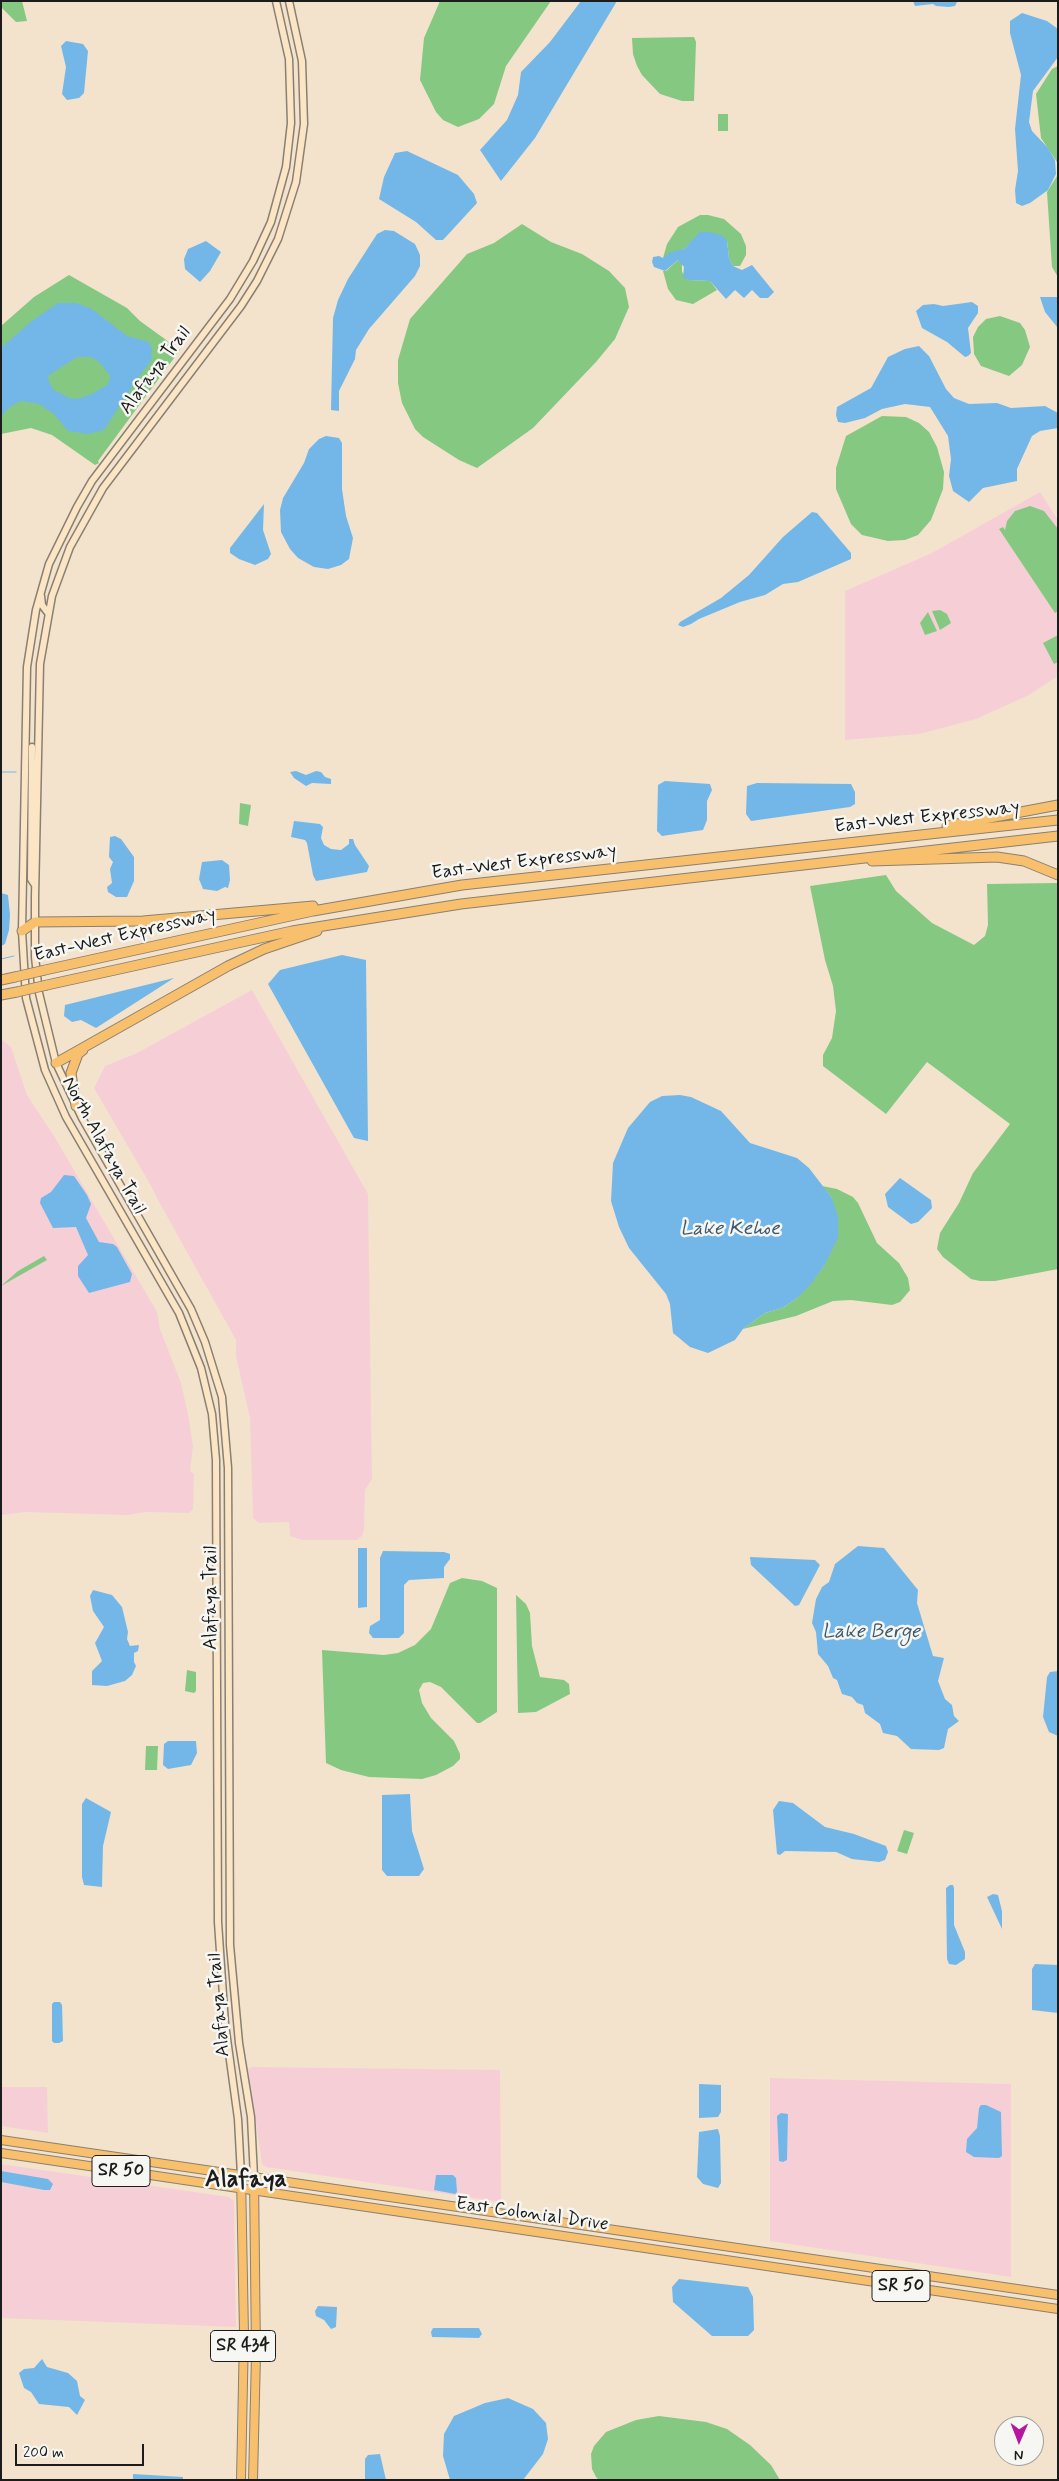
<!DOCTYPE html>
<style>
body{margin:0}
#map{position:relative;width:1059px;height:2481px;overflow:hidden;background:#f3e3cd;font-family:Mynerve,sans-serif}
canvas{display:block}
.frame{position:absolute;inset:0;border:2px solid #1c1c1c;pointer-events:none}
.north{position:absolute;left:994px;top:2416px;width:50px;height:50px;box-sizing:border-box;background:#f6f6f2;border:1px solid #9f9f9c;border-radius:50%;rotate:181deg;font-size:14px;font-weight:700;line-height:20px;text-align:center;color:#1c1c1c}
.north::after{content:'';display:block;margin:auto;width:18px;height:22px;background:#b5179e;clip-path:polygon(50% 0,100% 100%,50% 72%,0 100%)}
.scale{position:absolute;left:15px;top:2444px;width:129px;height:22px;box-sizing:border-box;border:2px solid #1c1c1c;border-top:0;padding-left:6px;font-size:15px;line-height:18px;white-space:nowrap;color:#1c1c1c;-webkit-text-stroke:4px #f6f6f2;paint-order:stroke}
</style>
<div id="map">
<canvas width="1059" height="2481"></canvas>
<div class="frame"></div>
<div class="north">N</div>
<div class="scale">200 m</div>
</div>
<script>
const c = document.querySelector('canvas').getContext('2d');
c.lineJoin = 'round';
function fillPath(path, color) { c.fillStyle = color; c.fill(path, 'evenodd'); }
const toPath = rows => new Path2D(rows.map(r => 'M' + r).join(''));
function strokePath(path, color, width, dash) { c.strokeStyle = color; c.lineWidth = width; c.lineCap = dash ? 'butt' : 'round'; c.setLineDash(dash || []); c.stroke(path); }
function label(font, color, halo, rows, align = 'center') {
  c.font = font + ' Mynerve,sans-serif'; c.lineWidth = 5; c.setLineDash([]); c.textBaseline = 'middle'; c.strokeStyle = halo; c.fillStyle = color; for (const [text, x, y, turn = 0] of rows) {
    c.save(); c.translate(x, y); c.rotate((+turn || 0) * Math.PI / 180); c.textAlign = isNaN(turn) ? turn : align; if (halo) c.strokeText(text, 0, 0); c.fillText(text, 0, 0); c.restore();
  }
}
fillPath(toPath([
 [1040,492,1058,520,1058,676,1029,695,976,719,919,734,845,740,845,591,932,553],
 [252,990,368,1194,372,1479,365,1490,364,1530,362,1536,357,1540,302,1540,290,1536,289,1522,259,1523,253,1518,250,1418,236,1356,236,1340,158,1200,150,1184,94,1088,105,1066,137,1053],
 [1,1039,11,1047,27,1095,54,1136,157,1312,160,1329,181,1383,188,1414,193,1446,190,1471,194,1474,193,1509,189,1513,146,1512,127,1515,25,1512,1,1515],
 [252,2067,500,2070,501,2202,266,2167,262,2164,248,2069],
 [770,2078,1011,2084,1011,2277,770,2241],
 [1,2087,47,2087,48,2133,1,2126],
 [1,2164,229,2197,234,2201,236,2327,1,2318]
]), '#f6cfd6');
fillPath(toPath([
 [1,1,22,1,27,21,16,22,1,7],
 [440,1,551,1,506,66,494,104,479,119,458,127,443,120,436,112,420,80,424,38],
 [694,37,696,42,694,101,682,101,660,94,642,75,637,66,633,54,632,38],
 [1058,66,1058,277,1052,267,1047,192,1057,176,1057,162,1041,138,1036,94,1052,69],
 [718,114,728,114,728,131,718,131],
 [700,215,708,215,724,219,741,234,746,246,746,255,740,266,733,266,729,258,727,241,689,244,684,249,663,258,667,244,678,227],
 [522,224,551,242,582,254,609,271,625,288,629,307,615,339,596,362,533,428,477,468,459,460,423,437,415,429,402,403,398,383,398,360,410,319,467,254,494,243],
 [678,260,682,263,682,272,688,280,710,281,717,290,693,304,676,300,668,289,663,271,666,271],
 [69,275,127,308,140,321,180,350,98,461,99,463,95,465,52,435,31,428,1,434,1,326,34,297],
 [1000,316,1020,323,1025,330,1030,347,1022,365,1009,376,981,366,974,354,973,337,978,327,986,319],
 [882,416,906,417,919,423,929,432,937,447,944,472,943,489,931,520,918,535,905,540,888,541,862,535,851,524,836,489,836,468,846,436],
 [1030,506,1044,511,1058,529,1058,611,1055,613,999,529,1003,527,1005,530,1007,521,1015,511],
 [940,610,947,614,951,623,940,630,932,611],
 [928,612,937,631,925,635,920,623],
 [1058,635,1058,662,1054,664,1043,643],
 [240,803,251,805,248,826,239,824],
 [886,875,896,891,932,923,974,945,985,936,988,925,987,884,1058,883,1058,1269,995,1281,980,1281,971,1279,943,1257,937,1249,940,1233,959,1203,973,1173,1010,1124,927,1062,886,1114,823,1066,823,1055,832,1038,836,1011,833,986,825,960,810,886],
 [822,1186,837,1189,853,1197,858,1203,877,1243,899,1263,908,1278,910,1290,900,1302,892,1305,851,1300,833,1301,796,1316,743,1329,765,1313,782,1308,796,1299,824,1266,832,1198],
 [44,1256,47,1260,1,1286,18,1271],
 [462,1578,482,1581,497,1588,497,1712,480,1723,477,1723,441,1687,430,1682,423,1683,419,1690,422,1703,431,1718,454,1741,460,1754,460,1759,453,1766,436,1775,422,1779,369,1777,341,1770,326,1763,322,1650,384,1655,398,1653,415,1645,431,1629,450,1583],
 [516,1595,526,1604,530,1613,532,1646,540,1677,564,1680,569,1684,570,1694,536,1712,518,1713],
 [187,1670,196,1672,196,1691,194,1693,185,1691],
 [146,1746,158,1746,157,1770,145,1770],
 [904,1830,914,1833,907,1854,897,1851],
 [659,2416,706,2422,727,2429,750,2445,771,2465,780,2480,599,2480,596,2477,592,2469,591,2454,594,2446,606,2432,636,2420]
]), '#85c881');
fillPath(toPath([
 [581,1,617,1,535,138,501,181,480,150,507,120,518,95,521,72,550,42],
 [913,1,957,1,957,2,955,6,949,7,936,6,933,4,915,6],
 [1022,13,1047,21,1058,29,1058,57,1033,91,1029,122,1032,131,1048,148,1055,160,1056,174,1048,190,1030,203,1022,206,1016,203,1015,190,1018,171,1015,129,1021,75,1010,33,1010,21],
 [66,41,83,44,88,51,84,93,79,98,67,100,62,94,66,67,61,46],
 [407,151,458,175,474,194,477,203,443,240,436,240,416,222,379,199,384,177,395,153],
 [385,230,394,231,415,244,420,255,420,266,415,276,369,329,356,350,355,359,339,391,339,411,331,410,333,318,338,300,348,279,377,234],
 [700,232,710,232,723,236,727,241,729,258,733,266,742,270,752,265,774,292,768,298,760,298,752,290,744,298,735,290,726,299,710,281,688,280,683,277,684,267,678,260,665,271,654,267,652,262,653,257,659,256,663,258,671,252,684,249],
 [206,241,221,252,210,271,200,282,185,269,184,259,188,249],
 [1040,297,1058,297,1058,328,1045,312],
 [972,302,978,306,978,313,968,328,971,353,968,356,965,357,947,342,922,328,916,311,923,305,934,304,943,306],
 [58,303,76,303,92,309,127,336,149,342,152,349,151,361,139,376,104,430,88,434,68,431,54,414,39,404,21,401,11,406,1,416,1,348,32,321],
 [77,357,91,357,99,362,109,374,110,379,107,385,92,394,77,399,69,398,53,389,48,379,49,375],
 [919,346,929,356,946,389,954,398,969,404,997,403,1011,408,1045,406,1058,413,1058,428,1040,431,1032,436,1017,469,1017,481,983,488,969,502,953,491,949,476,951,459,948,436,930,407,905,404,882,409,865,418,845,423,838,422,836,415,837,407,871,388,888,357,905,349],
 [326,436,339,438,342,443,342,489,346,516,353,538,349,559,341,565,328,569,314,567,298,558,290,549,281,532,280,510,283,498,304,463,309,449,319,439],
 [264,504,263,530,271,554,268,559,255,565,239,559,230,553,230,548],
 [812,512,817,513,851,553,851,559,798,582,783,584,765,595,740,602,699,619,691,624,683,627,678,625,680,622,721,598,749,575,783,537],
 [296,771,306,775,316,771,321,772,325,777,331,779,331,784,312,783,306,786,294,778,290,772],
 [665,781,710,784,712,790,707,801,707,820,703,830,662,836,657,831,658,785],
 [757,783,851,784,855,792,855,804,850,807,751,821,746,814,747,786],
 [294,821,320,824,323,827,321,838,324,845,331,849,341,850,349,844,349,839,353,839,355,845,369,866,367,872,316,881,313,875,307,843,305,840,291,837],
 [115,836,121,839,134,857,134,881,127,897,116,897,108,892,107,887,112,883,110,869,113,862,109,857,110,837],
 [222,860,229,865,230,880,228,888,225,887,217,891,203,889,199,879,202,862],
 [1,893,8,895,10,915,9,930,5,944,1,946],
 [342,955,366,960,368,1141,354,1138,268,984,280,970],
 [174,978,96,1028,81,1020,72,1022,64,1016,65,1005],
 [680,1095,691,1097,721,1111,750,1143,797,1158,809,1168,832,1198,838,1217,838,1238,824,1266,810,1285,796,1299,782,1308,765,1313,743,1329,735,1340,708,1353,690,1347,673,1333,670,1304,666,1294,629,1248,619,1227,611,1201,613,1163,628,1128,650,1102,662,1096],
 [64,1175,74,1176,87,1195,91,1204,86,1218,99,1242,113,1244,117,1247,132,1274,130,1282,89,1293,78,1276,78,1266,88,1255,76,1227,53,1228,40,1203,41,1198,51,1192],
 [900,1178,931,1200,932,1208,918,1222,911,1224,888,1207,885,1194],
 [858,1546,884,1548,918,1590,917,1603,933,1656,944,1658,938,1681,945,1699,952,1705,954,1716,959,1721,948,1729,944,1748,939,1750,911,1749,897,1736,883,1733,880,1724,865,1713,863,1705,857,1703,852,1697,842,1694,837,1680,833,1678,828,1666,818,1654,816,1632,812,1623,816,1599,822,1587,829,1582,835,1564],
 [358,1548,367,1548,367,1607,358,1608],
 [383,1551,444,1552,450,1554,450,1559,444,1567,444,1578,409,1580,404,1585,404,1633,399,1638,373,1638,369,1633,370,1626,380,1620,380,1558],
 [750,1557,815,1560,820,1565,799,1605,795,1606,751,1565],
 [93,1590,112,1595,122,1607,128,1632,127,1639,130,1646,139,1645,138,1651,134,1653,134,1662,136,1666,132,1675,125,1681,107,1686,92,1685,92,1671,102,1661,95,1643,104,1627,93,1611,90,1596],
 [1058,1671,1058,1736,1049,1732,1043,1717,1047,1677,1050,1672],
 [168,1741,196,1741,197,1753,191,1765,168,1769,163,1765,164,1744],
 [410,1794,412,1831,424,1869,419,1876,387,1876,382,1870,382,1795],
 [86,1798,111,1812,103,1846,102,1887,84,1885,82,1877,82,1804],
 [779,1801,793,1803,825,1827,854,1834,886,1846,888,1852,885,1860,879,1862,852,1859,836,1852,785,1851,780,1855,777,1854,773,1810],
 [950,1885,953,1885,954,1888,954,1925,965,1952,965,1959,956,1965,949,1964,947,1959,946,1888],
 [993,1894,998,1895,1002,1911,1002,1929,987,1897],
 [1035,1964,1058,1965,1058,2013,1032,2010,1032,1969],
 [54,2002,60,2002,62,2005,63,2041,59,2043,54,2043,52,2041,52,2004],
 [699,2084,721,2085,721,2112,718,2117,699,2118],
 [981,2105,986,2105,1001,2112,1002,2156,999,2158,974,2157,966,2152,967,2139,977,2128,979,2108],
 [781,2113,788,2114,787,2160,783,2162,779,2161,777,2116],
 [718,2129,720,2136,721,2183,718,2188,703,2184,697,2177,699,2132],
 [1,2171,48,2179,53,2184,50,2190,44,2190,1,2182],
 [436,2175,453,2175,456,2178,457,2192,455,2194,434,2190],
 [679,2279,748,2287,753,2297,754,2330,748,2336,712,2336,673,2302,672,2287],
 [318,2306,337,2307,336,2327,331,2329,324,2320,316,2316,315,2311],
 [433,2328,479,2328,482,2334,479,2338,432,2337,431,2332],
 [42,2359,47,2367,68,2373,77,2381,80,2396,85,2400,77,2415,69,2407,39,2404,31,2392,24,2388,19,2373,24,2369,34,2368],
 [508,2398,533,2409,546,2423,548,2439,543,2454,523,2480,450,2480,443,2456,444,2434,454,2416,485,2403],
 [380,2454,386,2480,365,2480,365,2459,368,2455],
 [133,2474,183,2477,183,2480,133,2480]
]), '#73b7e9');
strokePath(toPath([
 [1,772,16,772],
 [1,959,14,956]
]), '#73b7e9', 1);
const secondary = toPath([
 [41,596,42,605,48,613],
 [32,747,31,879,35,885],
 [241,2175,238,2119,225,2024,218,1922,216,1460,212,1414,201,1368,179,1313,66,1117,45,1070,26,998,22,931,27,667,36,610,49,564,77,507,92,481,230,299,253,261,271,222,286,167,291,123,289,59,276,1],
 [254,2177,251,2117,239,2043,230,1945,228,1468,222,1397,205,1342,191,1309,82,1118,56,1063,39,993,35,957,35,897,40,664,52,596,70,547,103,488,241,306,257,281,278,239,296,182,304,124,302,61,289,1]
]);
const primary = toPath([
 [241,2480,244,2334,241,2175],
 [253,2480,256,2355,254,2177]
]);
const trunk = toPath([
 [1,2140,1058,2295],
 [1,2153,1058,2309]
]);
const motorway = toPath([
 [947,826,1058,805],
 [872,861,997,857,1024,861,1058,875],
 [22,931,35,922,143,921,313,906],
 [45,970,313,911,462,885,1058,820],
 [1,980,15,977],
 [47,985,292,931,461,904,1058,836],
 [1,995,17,992],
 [56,1063,228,966,264,949,317,931],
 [76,1106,71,1073,78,1054,83,1050]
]);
strokePath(secondary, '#888074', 9);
strokePath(primary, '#888074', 10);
strokePath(trunk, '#888074', 10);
strokePath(motorway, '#888074', 11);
strokePath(secondary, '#fce5c4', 6);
strokePath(primary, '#f8bf6c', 8);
strokePath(trunk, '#f8bf6c', 8);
strokePath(motorway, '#f8bf6c', 9);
const motorwayBridge = toPath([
 [15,977,45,970],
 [17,992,47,985]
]);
strokePath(motorwayBridge, '#888074', 11, []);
strokePath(motorwayBridge, '#f8bf6c', 9);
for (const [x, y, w] of [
 [121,2171,58],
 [901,2286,58],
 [243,2346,65]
]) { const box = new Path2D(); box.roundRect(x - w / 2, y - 15.5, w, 31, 4); c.fillStyle = '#f6f6f2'; c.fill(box); strokePath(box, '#1c1c1c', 1); }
label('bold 18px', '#1c1c1c', null, [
 ["SR 50",121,2171],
 ["SR 50",901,2286],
 ["SR 434",243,2346]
]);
label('19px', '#1c1c1c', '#f6f6f2', [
 ["Alafaya Trail",156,371,-53],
 ["East-West Expressway",927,818,-6],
 ["East-West Expressway",524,863,-7],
 ["East-West Expressway",125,936,-13],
 ["North Alafaya Trail",103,1146,61],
 ["Alafaya Trail",212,1598,-90],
 ["Alafaya Trail",220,2005,-95],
 ["East Colonial Drive",532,2215,8]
]);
label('italic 20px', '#3f5a6e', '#f6f6f2', [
 ["Lake Kehoe",730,1230],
 ["Lake Berge",871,1633]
]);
label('bold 24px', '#1c1c1c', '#f6f6f2', [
 ["Alafaya",246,2181]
]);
</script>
